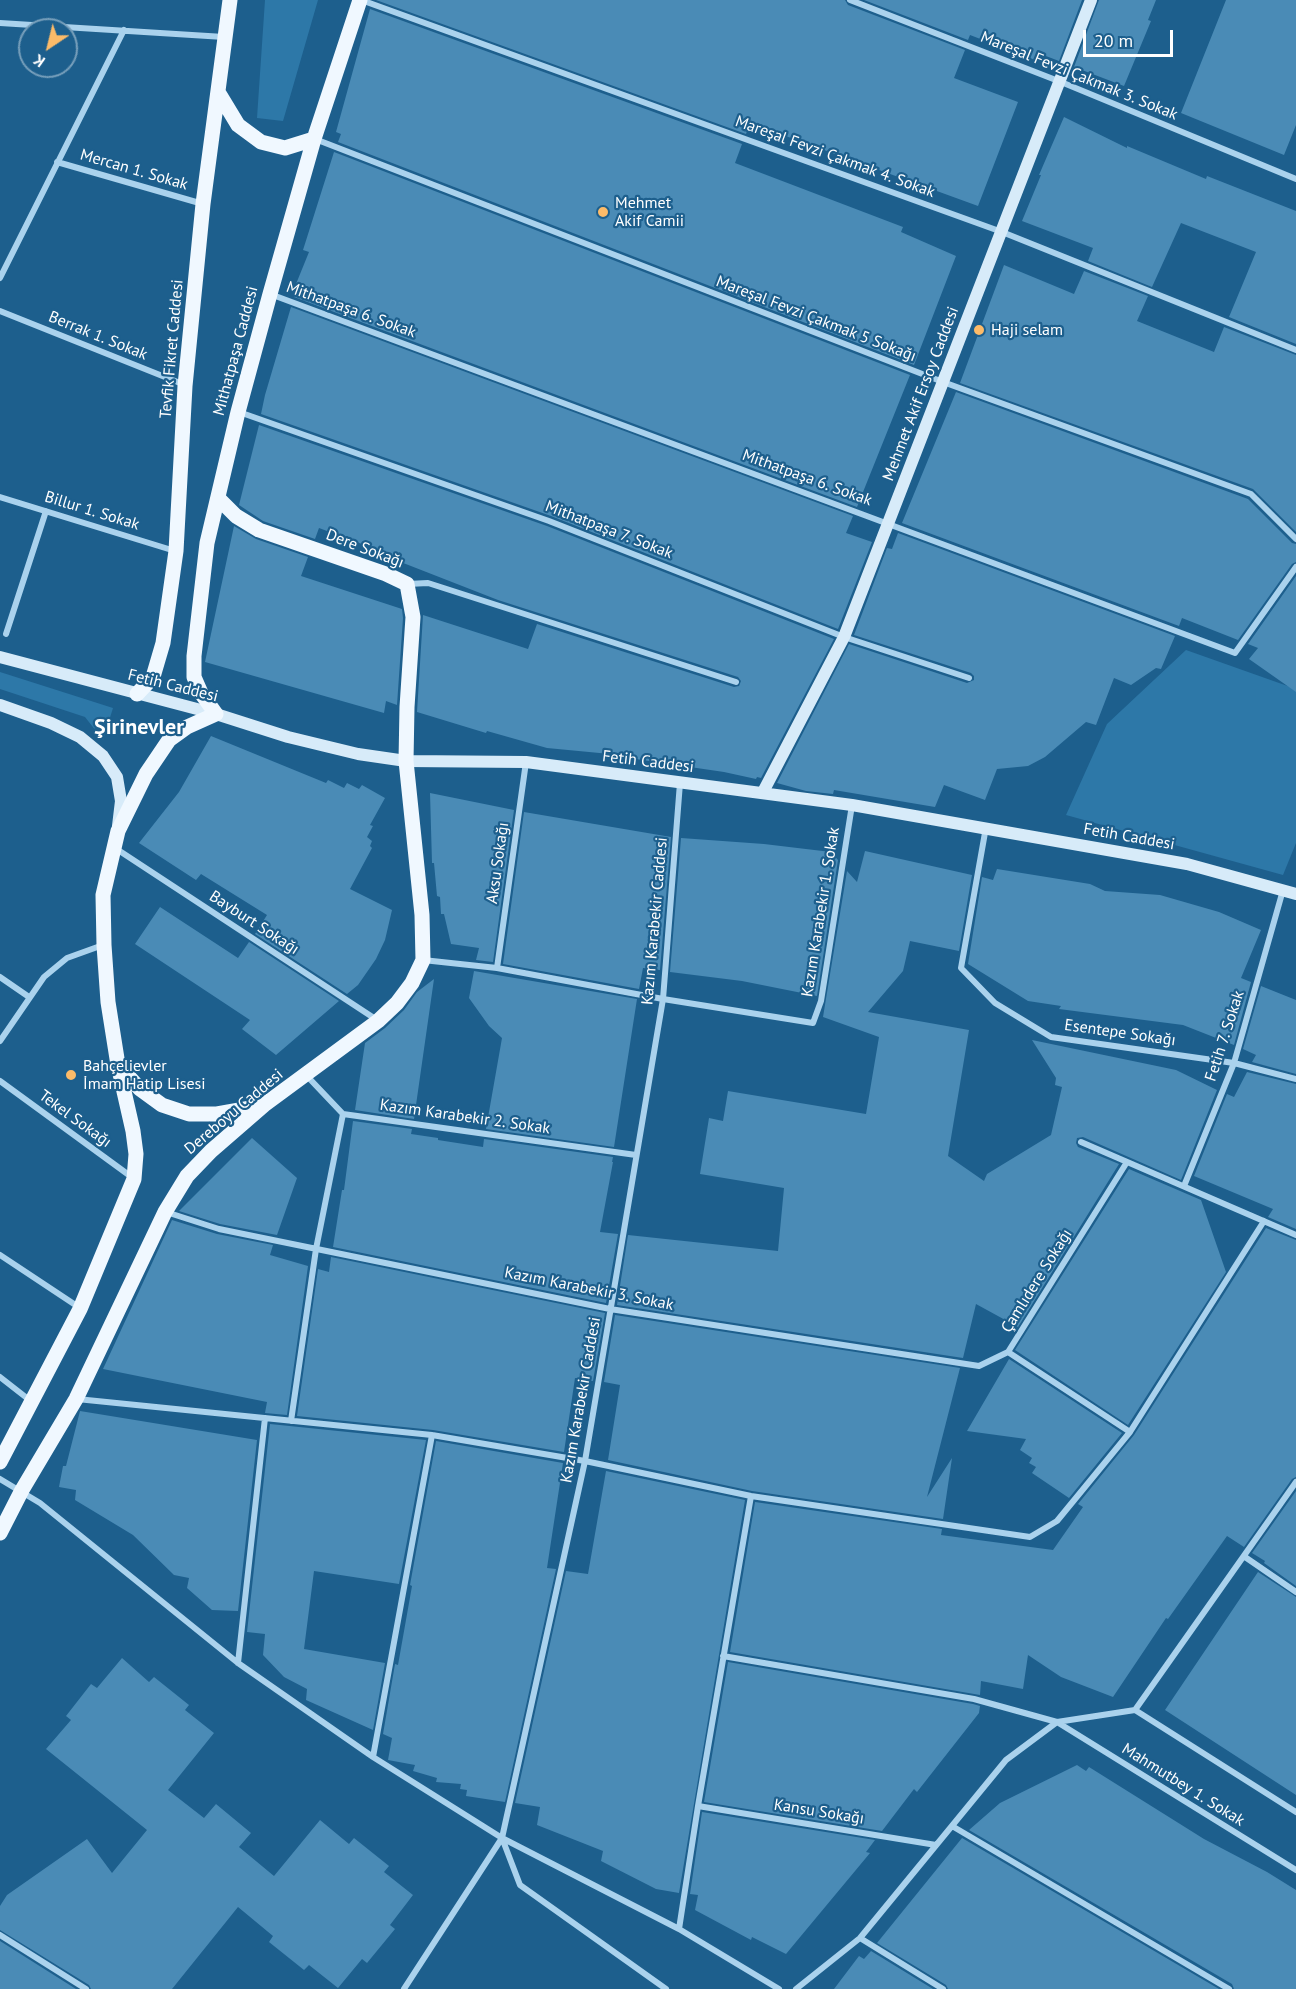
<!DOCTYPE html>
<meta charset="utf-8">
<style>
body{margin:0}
#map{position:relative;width:1296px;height:1989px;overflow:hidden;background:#1d5f8d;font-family:"PT Sans",sans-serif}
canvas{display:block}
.north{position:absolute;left:18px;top:18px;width:60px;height:60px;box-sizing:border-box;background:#1d5f8d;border:2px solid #779fbb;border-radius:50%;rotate:215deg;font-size:16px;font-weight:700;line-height:24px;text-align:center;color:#fff}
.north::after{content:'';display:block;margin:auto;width:21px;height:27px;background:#fcbb69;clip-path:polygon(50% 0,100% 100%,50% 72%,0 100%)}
.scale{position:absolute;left:1083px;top:30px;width:90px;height:27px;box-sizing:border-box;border:3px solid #fff;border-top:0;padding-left:8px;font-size:18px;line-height:21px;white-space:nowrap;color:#fff;-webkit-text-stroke:4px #1d5f8d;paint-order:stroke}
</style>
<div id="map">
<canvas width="1296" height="1989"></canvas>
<div class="north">K</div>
<div class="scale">20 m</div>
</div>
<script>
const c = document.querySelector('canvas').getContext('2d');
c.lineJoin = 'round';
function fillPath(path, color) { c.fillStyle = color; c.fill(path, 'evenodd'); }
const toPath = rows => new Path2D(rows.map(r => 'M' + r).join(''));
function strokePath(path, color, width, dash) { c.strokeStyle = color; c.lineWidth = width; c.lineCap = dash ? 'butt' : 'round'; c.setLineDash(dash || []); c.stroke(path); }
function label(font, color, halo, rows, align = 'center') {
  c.font = font + ' "PT Sans",sans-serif'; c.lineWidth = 4.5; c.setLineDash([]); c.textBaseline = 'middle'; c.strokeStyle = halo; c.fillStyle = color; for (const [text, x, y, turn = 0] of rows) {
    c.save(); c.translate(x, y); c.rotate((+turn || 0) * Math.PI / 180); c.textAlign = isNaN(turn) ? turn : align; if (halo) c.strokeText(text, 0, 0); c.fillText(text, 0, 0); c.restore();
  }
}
fillPath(toPath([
 [265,0,318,0,283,121,257,118],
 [1186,650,1296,689,1296,843,1283,875,1066,815,1107,724],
 [0,672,113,708,103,740,85,717,0,689]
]), '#2d78a8');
fillPath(toPath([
 [376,0,845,0,848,5,965,50,954,78,1018,102,978,206,750,123,746,134],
 [864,0,1082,0,1059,61,1038,53,1035,60,970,35,968,40],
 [1099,0,1156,0,1148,20,1151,21,1124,86,1074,67],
 [1226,0,1296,0,1296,125,1284,155,1181,113],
 [370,9,742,144,735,163,903,227,901,232,956,256,914,365,338,142,341,134,336,132],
 [1064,117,1127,148,1127,146,1206,179,1207,176,1296,211,1296,344,1229,317,1256,252,1181,223,1152,287,1088,261,1093,248,1022,221,1041,175,1039,175],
 [334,152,910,375,857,507,294,297,298,284,296,284,309,252,303,250],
 [1004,265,1074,294,1084,271,1148,296,1137,321,1214,352,1224,327,1296,355,1296,532,1253,489,960,383],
 [291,307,853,516,846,533,872,542,838,629,551,516,261,414,265,395],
 [956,392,1248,499,1292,543,1296,544,1296,562,1292,564,1238,640,1182,618,1179,626,902,523],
 [259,425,547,526,834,639,761,778,757,777,756,779,724,772,615,756,610,754,547,748,487,731,486,733,417,712,423,615,528,649,537,624,734,687,739,686,741,681,738,677,498,600,393,559,394,556,319,528,315,539,263,521,239,505],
 [234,526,256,539,308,557,301,576,402,609,403,618,397,705,386,701,384,713,205,662],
 [898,533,1175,636,1161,669,1156,668,1131,685,1114,678,1096,725,1086,722,1045,757,1028,766,997,769,985,800,944,785,935,807,834,790,833,794,806,791,777,783,849,644,967,683,974,680,974,676,971,673,854,635,887,548,892,549],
 [1296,576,1296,692,1249,659,1258,648,1248,644],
 [211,736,326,783,328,780,344,788,347,783,359,789,362,785,385,798,370,825,373,826,367,837,372,841,370,846,372,848,350,889,392,910,385,940,376,959,358,985,347,994,255,934,267,915,201,874,196,880,139,843,179,792],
 [430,793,514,810,493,962,476,960,479,948,451,944,444,914,441,914,440,897,437,896,434,863,432,863],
 [524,812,671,837,660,970,643,968,639,989,503,964],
 [681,838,764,844,831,852,838,860,817,996,742,981,670,972],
 [865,851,972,875,959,951,910,941,903,971,868,1012,969,1030,948,1156,984,1181,987,1174,1051,1135,1062,1087,1055,1085,1056,1078,1032,1040,1176,1070,1217,1090,1181,1180,1083,1137,1077,1138,1076,1143,1078,1147,1119,1164,1018,1327,976,1304,963,1358,617,1305,628,1235,778,1251,784,1188,700,1174,709,1118,723,1121,728,1091,866,1114,879,1037,823,1017,847,871,857,882],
 [997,869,1090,884,1105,891,1160,895,1219,912,1261,930,1241,978,1251,982,1234,1045,1183,1025,1059,1009,1061,1006,1028,1001,968,964,982,877,993,880],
 [160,907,238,958,249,942,339,1001,276,1055,242,1029,250,1020,135,944],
 [474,971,637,999,614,1147,486,1129,502,1038,489,1026,469,998],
 [434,979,414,1119,355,1110,365,1043,385,1028,404,1010,417,992],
 [1261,986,1296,1000,1296,1074,1252,1062,1256,1055,1243,1049],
 [1247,1072,1296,1084,1296,1229,1268,1217,1273,1209,1194,1176,1227,1094,1234,1097],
 [353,1121,412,1129,411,1134,438,1138,438,1140,483,1147,484,1139,613,1157,612,1162,613,1162,600,1232,618,1234,606,1303,333,1247,342,1190,344,1190],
 [252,1138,297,1178,277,1235,220,1224,179,1211],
 [1129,1169,1201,1200,1226,1272,1128,1425,1015,1350],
 [172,1220,217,1234,273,1245,270,1255,308,1266,287,1415,265,1413,267,1402,103,1369],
 [1266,1228,1296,1240,1296,1477,1292,1479,1244,1547,1227,1536,1168,1619,1166,1618,1113,1697,1061,1677,1028,1655,1023,1689,981,1681,980,1695,730,1652,755,1502,942,1529,941,1535,1053,1550,1083,1507,1078,1504,1134,1435],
 [331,1257,605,1313,593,1381,575,1378,564,1452,433,1430,297,1416,318,1269,329,1272],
 [615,1315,960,1368,927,1497,952,1458,943,1519,752,1491,608,1460,620,1385,604,1382],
 [1009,1359,1122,1433,1069,1498,1032,1473,1036,1467,1029,1463,1032,1458,1020,1450,1026,1439,967,1431],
 [80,1411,257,1440,238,1611,212,1610,187,1588,189,1578,174,1575,133,1535,75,1500,76,1490,59,1487,63,1466,66,1466],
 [270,1424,426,1440,399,1584,314,1571,304,1649,385,1663,373,1730,306,1700,307,1689,284,1677,263,1655,265,1634,247,1632],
 [436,1441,563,1463,547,1568,556,1569,505,1802,466,1796,467,1790,460,1789,461,1784,436,1782,437,1778,413,1771,415,1765,388,1760,392,1738,383,1734,395,1664,398,1665,412,1586,410,1585],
 [606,1471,745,1500,679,1893,656,1889,601,1861,603,1851,537,1825,540,1807,515,1803,566,1571,588,1574],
 [1296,1491,1296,1586,1264,1563,1265,1561,1252,1553],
 [1258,1572,1296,1597,1296,1795,1165,1710],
 [122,1658,149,1682,154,1677,189,1705,185,1710,214,1733,168,1790,204,1818,216,1804,251,1833,239,1847,274,1876,320,1820,349,1844,354,1838,389,1866,384,1872,413,1895,390,1925,395,1929,367,1963,362,1959,338,1988,309,1965,304,1970,269,1942,273,1936,238,1907,172,1989,91,1989,89,1985,0,1930,0,1906,7,1895,87,1839,112,1873,147,1830,46,1749,71,1720,66,1716,91,1684,97,1688],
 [728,1662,973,1704,980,1706,979,1713,917,1792,914,1789,882,1831,704,1802],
 [1077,1765,1086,1771,1089,1767,1204,1839,1267,1872,1296,1890,1296,1989,1234,1989,1232,1984,969,1830,1000,1803],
 [702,1812,875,1840,866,1852,870,1853,786,1954,752,1937,751,1940,695,1910,698,1895,690,1894],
 [962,1838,1219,1989,948,1989,946,1985,877,1943],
 [0,1941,76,1989,0,1989],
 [871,1951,933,1989,834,1989,859,1956,864,1959]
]), '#4a8bb6');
strokePath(toPath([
 [361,0,1002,232,1296,350],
 [850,0,1061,82,1296,179],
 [0,23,224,37],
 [315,139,943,382,1251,494,1296,539],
 [57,162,203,204],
 [0,278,124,30],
 [270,294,1235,653,1296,567],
 [0,311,185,385],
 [239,412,549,521,844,637,969,678],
 [0,497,175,551],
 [408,584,428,583,736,682],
 [6,634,46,511],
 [986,827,961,968,995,1003,1051,1037,1234,1063,1296,1079],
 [115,848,377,1020],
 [423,960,497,968,663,999,813,1023,821,1001,852,805],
 [497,968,526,762],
 [0,977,29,997],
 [0,1041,44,977,67,958,103,945],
 [306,1075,343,1114,636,1155],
 [0,1081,133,1178],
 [1081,1142,1296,1235],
 [1127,1162,1008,1352,1130,1432],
 [1184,1186,1234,1063,1283,890],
 [166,1212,219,1229,610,1309,979,1366,1008,1352],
 [0,1255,80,1308],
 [0,1377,32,1402],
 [77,1399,432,1435,585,1461,751,1496,1030,1537,1057,1521,1130,1432,1264,1221],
 [291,1421,316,1249,343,1114],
 [0,1479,40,1503,238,1663,373,1757,502,1838,679,1929,779,1989],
 [1245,1557,1296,1592],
 [723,1656,974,1699,1057,1722,1296,1870],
 [238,1663,265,1418],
 [1135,1710,1296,1482],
 [373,1757,432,1435],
 [698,1806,936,1845],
 [952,1826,1229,1989],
 [502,1838,520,1885,666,1989],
 [679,1929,698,1806,751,1496],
 [0,1935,86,1989],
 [860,1938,943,1989],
 [404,1989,502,1838,585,1461,663,999,680,783],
 [796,1989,860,1938,1006,1760,1057,1722,1135,1710,1296,1812]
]), '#aad2ed', 6);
strokePath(toPath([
 [0,657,216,714,288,737,358,754,406,761,526,762,852,805,1187,864,1296,894],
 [0,705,51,723,80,737,103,756,117,777,121,801,118,826],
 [763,792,844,637,1091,0]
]), '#d7ebf9', 12);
strokePath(toPath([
 [218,92,238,125,261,142,285,148,314,139],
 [137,694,153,677,163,643,176,551,185,386,203,204,230,0],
 [120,1067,140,1089,162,1105,189,1114,217,1114,262,1106],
 [0,1462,80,1309,134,1179,136,1154,133,1131,118,1065,108,1002,104,945,103,895,118,831,146,774,169,740,187,727,216,714,201,693,194,677,194,656,207,543,238,412,270,294,314,139,360,0],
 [0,1533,22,1490,76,1399,165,1212,187,1176,211,1151,264,1105,378,1021,397,1003,412,983,423,960,422,915,406,761,407,707,413,617,407,584,386,574,259,530,236,516,218,498]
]), '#f0f8ff', 15);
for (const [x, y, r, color] of [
 [603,212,6,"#fcbb69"],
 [979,330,6,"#fcbb69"],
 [71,1075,6,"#fcbb69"]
]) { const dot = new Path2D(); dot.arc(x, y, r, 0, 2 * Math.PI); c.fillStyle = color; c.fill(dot); strokePath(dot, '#1d5f8d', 2); }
label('16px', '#fff', '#1d5f8d', [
 ["Mareşal Fevzi Çakmak 3. Sokak",1079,76,22],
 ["Mareşal Fevzi Çakmak 4. Sokak",835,157,20],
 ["Mercan 1. Sokak",134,170,16],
 ["Mithatpaşa 6. Sokak",351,310,20],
 ["Mareşal Fevzi Çakmak 5 Sokağı",816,319,21],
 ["Berrak 1. Sokak",98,336,22],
 ["Tevfik Fikret Caddesi",172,349,-85],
 ["Mithatpaşa Caddesi",236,351,-75],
 ["Mehmet Akif Ersoy Caddesi",921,394,-69],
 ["Mithatpaşa 6. Sokak",807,478,20],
 ["Billur 1. Sokak",92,511,17],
 ["Mithatpaşa 7. Sokak",609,530,21],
 ["Dere Sokağı",365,549,21],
 ["Fetih Caddesi",173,686,14],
 ["Fetih Caddesi",648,762,7],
 ["Fetih Caddesi",1129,837,10],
 ["Aksu Sokağı",498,863,-82],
 ["Kazım Karabekir 1. Sokak",821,912,-81],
 ["Kazım Karabekir Caddesi",655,921,-85],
 ["Bayburt Sokağı",254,923,33],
 ["Esentepe Sokağı",1120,1033,8],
 ["Fetih 7. Sokak",1225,1036,-72],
 ["Dereboyu Caddesi",234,1112,-40],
 ["Kazım Karabekir 2. Sokak",465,1117,8],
 ["Tekel Sokağı",75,1119,36],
 ["Çamlıdere Sokağı",1037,1281,-58],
 ["Kazım Karabekir 3. Sokak",589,1289,11],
 ["Kazım Karabekir Caddesi",581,1400,-80],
 ["Mahmutbey 1. Sokak",1183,1785,32],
 ["Kansu Sokağı",819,1812,9]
]);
label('16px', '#fff', '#1d5f8d', [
 ["Mehmet",615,203],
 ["Akif Camii",615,221],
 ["Haji selam",991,330],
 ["Bahçelievler",83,1066],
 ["İmam Hatip Lisesi",83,1084]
], 'left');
label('bold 22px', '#fff', '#1d5f8d', [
 ["Şirinevler",139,728]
]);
</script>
